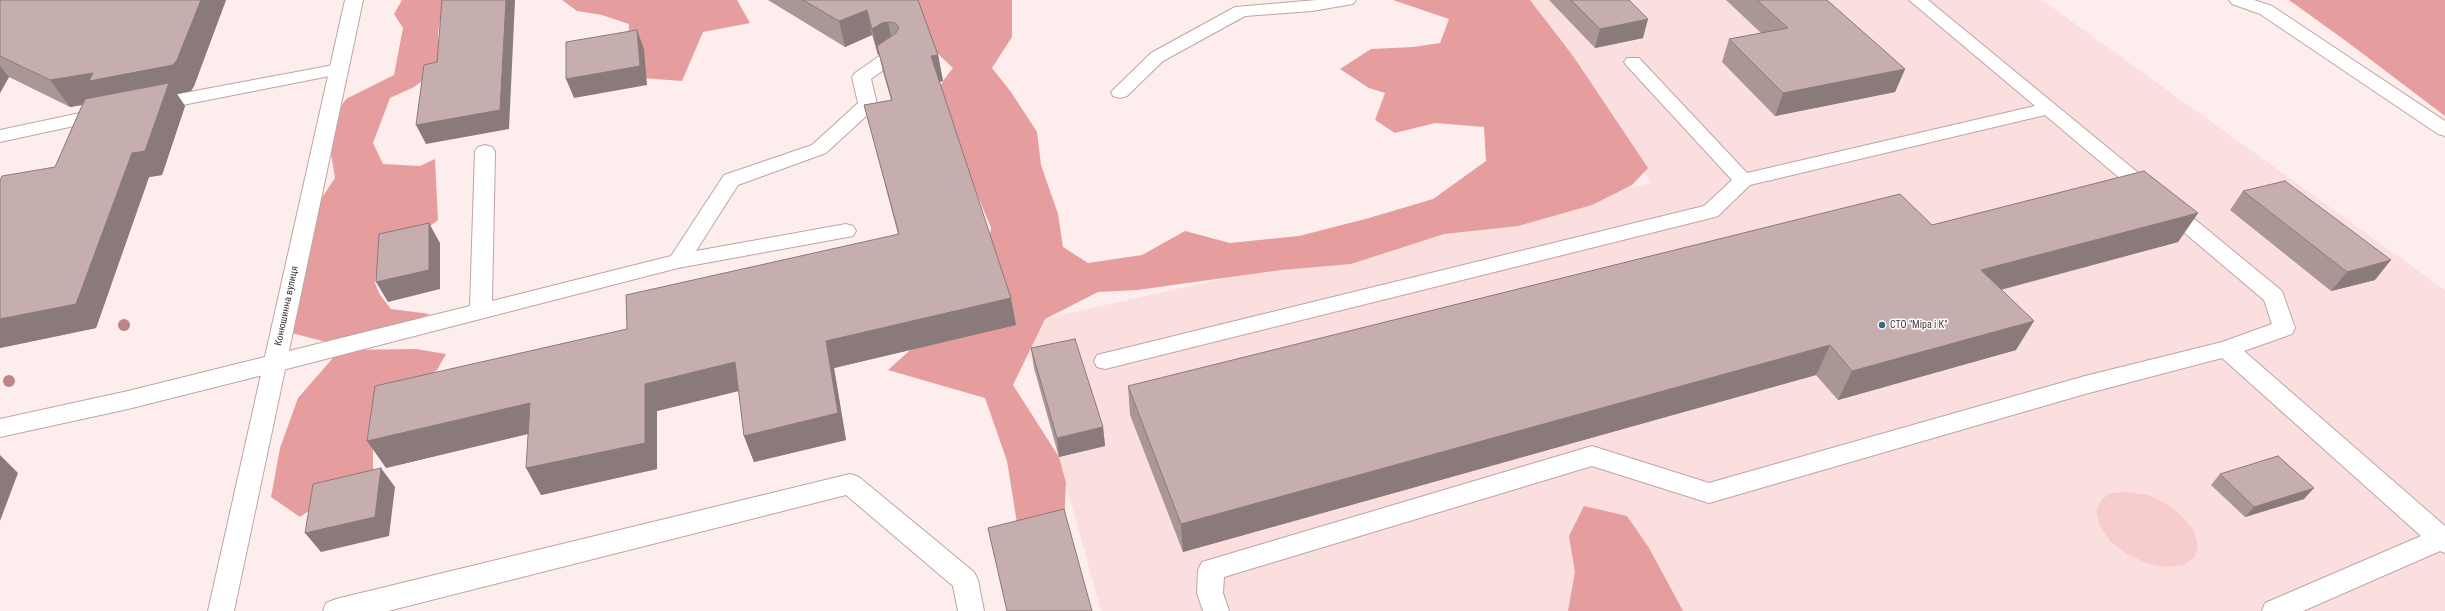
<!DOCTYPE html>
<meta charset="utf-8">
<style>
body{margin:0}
canvas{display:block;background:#feeded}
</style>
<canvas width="2445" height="611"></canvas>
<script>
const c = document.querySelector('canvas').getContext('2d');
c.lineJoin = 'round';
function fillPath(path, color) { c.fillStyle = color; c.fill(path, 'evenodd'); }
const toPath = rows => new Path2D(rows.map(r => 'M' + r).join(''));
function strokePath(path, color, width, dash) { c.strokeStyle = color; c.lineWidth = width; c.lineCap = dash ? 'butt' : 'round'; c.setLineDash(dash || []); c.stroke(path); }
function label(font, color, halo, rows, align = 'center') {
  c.font = font + ' "Roboto Condensed",sans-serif'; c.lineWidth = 3; c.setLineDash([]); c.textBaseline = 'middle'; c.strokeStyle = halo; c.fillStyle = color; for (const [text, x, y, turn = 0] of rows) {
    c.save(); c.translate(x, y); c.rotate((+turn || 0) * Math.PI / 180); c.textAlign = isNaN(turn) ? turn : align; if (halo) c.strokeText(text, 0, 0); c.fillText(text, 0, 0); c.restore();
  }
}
fillPath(toPath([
 [1512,0,2042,0,2445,290,2445,611,1101,611,1034,368,1016,325,1651,183,1527,15]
]), '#fbdede');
fillPath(toPath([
 [2128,492,2147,495,2167,504,2183,517,2194,531,2198,546,2195,557,2183,565,2166,567,2146,563,2127,554,2110,541,2100,526,2096,512,2101,500,2111,493]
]), '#f7cccc');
fillPath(toPath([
 [402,0,444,0,438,32,439,59,434,72,414,87,390,98,373,143,383,164,420,166,435,159,438,220,407,244,379,258,375,283,380,295,391,309,430,314,381,335,326,342,292,333,319,202,335,178,330,148,333,118,346,99,394,75,403,28,394,14],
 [562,0,737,0,750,23,703,32,682,81,642,78,627,56,629,24,602,15,577,11],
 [898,0,1012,0,1012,37,992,68,1011,92,1037,132,1041,165,1058,214,1063,247,1088,263,1142,255,1185,231,1230,243,1299,236,1369,218,1433,199,1486,161,1484,127,1435,123,1395,133,1375,120,1385,93,1369,88,1340,69,1371,49,1413,47,1440,43,1449,19,1393,0,1530,0,1573,56,1648,168,1632,185,1592,205,1518,226,1444,234,1351,264,1281,270,1137,290,1098,292,1045,319,1013,385,1059,457,1066,483,1064,522,1017,523,1007,461,985,398,888,370,919,342,985,265,991,228,970,177,933,103,943,81,953,68,923,40],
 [2289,0,2445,0,2445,116,2346,41],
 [416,349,446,354,437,370,406,389,373,446,373,474,344,487,300,517,271,497,280,448,298,398,340,350],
 [1584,506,1627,516,1649,548,1683,611,1568,611,1575,572,1569,536]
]), '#e69d9e');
const lane = toPath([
 [1317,0,1356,0,1353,4,1312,11,1245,16,1163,61,1127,96,1120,98,1113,96,1111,92,1151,53,1235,7,1317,0],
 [1909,0,1928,0,2282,291,2295,328,2292,334,2244,351,2445,526,2445,553,2440,551,2303,611,2262,611,2265,603,2421,536,2222,358,2085,394,1709,503,1592,466,1224,577,1223,593,1229,611,1203,611,1197,593,1198,570,1202,562,1592,446,1709,483,2085,376,2222,342,2272,324,2264,300,2045,115,1750,185,1718,216,1711,218,1105,369,1097,367,1094,361,1097,355,1105,353,1704,206,1732,180,1627,66,1624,62,1627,58,1639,58,1747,173,2035,106,1909,0],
 [2229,0,2254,0,2272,6,2445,121,2445,136,2438,134,2260,14,2232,4,2229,0],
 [894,49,900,50,903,54,900,58,871,79,877,104,875,108,826,153,738,185,696,251,846,224,853,226,856,231,853,236,678,268,275,372,128,409,0,437,0,419,128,391,470,306,475,151,478,147,485,145,492,147,495,151,492,301,671,256,724,175,812,145,858,103,852,77,855,73,888,50,894,49],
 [339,64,345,65,348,69,345,73,152,111,145,109,143,105,145,101,152,99,339,64],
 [104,108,111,110,113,114,111,118,0,142,0,130,104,108],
 [850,474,859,477,974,572,978,580,984,611,958,611,953,586,846,495,388,611,323,611,326,603,336,599,850,474]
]);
const street = toPath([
 [345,0,363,0,234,611,208,611,345,0]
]);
strokePath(lane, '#bea5a5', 2);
strokePath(street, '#bea5a5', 2);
fillPath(lane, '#fff');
fillPath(street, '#fff');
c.fillStyle = '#bd868a';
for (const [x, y] of [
 [124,325],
 [9,381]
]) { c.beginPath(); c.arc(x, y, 6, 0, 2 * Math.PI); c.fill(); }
fillPath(toPath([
 [0,0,226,0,194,86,191,91,177,94,185,106,162,175,149,177,96,328,0,348,0,181,55,167,82,105,70,107,9,77,0,93],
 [768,0,918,0,938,55,943,81,939,82,1016,325,834,368,846,440,754,462,744,436,739,391,657,411,657,469,541,495,528,434,386,468,627,329,898,234,871,131,864,105,891,100,883,72,879,54,878,55,872,35,845,47],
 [1549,0,1629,0,1643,38,1595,48],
 [1726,0,1827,0,1905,69,1895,92,1775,116,1722,62,1729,39,1761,33],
 [2243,191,2375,280,2331,291,2230,210],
 [2198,213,2178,242,2001,290,2016,350,1838,400,1816,375,1183,552,1130,415,1128,386,1932,225],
 [1031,348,1103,427,1105,446,1059,457,1034,368],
 [2220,474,2304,499,2245,517,2211,485],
 [988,528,1092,611,1007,611]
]), '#ab9696');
fillPath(toPath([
 [201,0,226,0,194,86,191,91,177,94,185,106,162,175,149,177,96,328,0,348,0,319,104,101,70,107,50,80,93,73],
 [506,0,515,0,509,129,426,144,416,125],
 [867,10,872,35,845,47,839,21],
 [1648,19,1643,38,1595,48,1600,29],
 [888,22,894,48,877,46,879,54,878,55,872,29,882,23],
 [637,30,644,49,647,85,574,98,566,79],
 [938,55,943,81,935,82,931,56],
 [0,66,9,77,0,93],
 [1905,69,1895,92,1775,116,1783,93],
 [2198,213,2178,242,1965,299,1981,270],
 [429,223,440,243,440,289,388,302,376,282],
 [2391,260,2375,280,2331,291,2347,272],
 [1011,298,1016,325,834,368,846,440,754,462,744,436,826,341],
 [2034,321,2016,350,1838,400,1852,371],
 [1830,345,1816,375,1183,552,1181,524],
 [735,362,746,389,657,411,657,469,541,495,526,468,645,384],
 [530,403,544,430,386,468,367,441],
 [1103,427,1105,446,1059,457,1057,438],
 [0,455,18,473,0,521],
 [381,468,395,487,389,536,321,552,305,533],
 [2314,488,2304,499,2245,517,2254,507]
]), '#8b7a7a');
const building = toPath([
 [0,0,201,0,177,60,173,65,89,81,93,73,50,80,0,56,0,0],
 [442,0,506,0,500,110,416,125,424,65,437,62,442,0],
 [803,0,918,0,938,55,931,56,1011,298,826,341,838,413,744,436,735,362,645,384,645,443,526,468,530,403,367,441,375,386,627,329,626,295,899,234,864,105,892,100,877,46,896,33,899,27,895,23,888,22,882,23,872,29,867,10,839,21,803,0],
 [1571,0,1629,0,1648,19,1600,29,1571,0],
 [1757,0,1827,0,1905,69,1783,93,1729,39,1788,28,1757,0],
 [637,30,640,66,566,79,566,42,637,30],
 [169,83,145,151,132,153,76,304,0,319,0,181,2,176,55,167,85,99,169,83],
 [2144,171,2198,213,1981,270,2034,321,1852,371,1830,345,1181,524,1128,386,1900,194,1932,225,2144,171],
 [2285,181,2391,260,2347,272,2243,191,2285,181],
 [429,223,429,270,376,282,379,234,429,223],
 [1075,339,1103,427,1057,438,1031,348,1075,339],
 [2278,456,2314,488,2254,507,2220,474,2278,456],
 [381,468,375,517,305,533,313,484,381,468],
 [1064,509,1092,611,1007,611,988,528,1064,509]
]);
fillPath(building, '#c7aeae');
strokePath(building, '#8b7a7a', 1);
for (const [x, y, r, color] of [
 [1882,325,4,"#336e86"]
]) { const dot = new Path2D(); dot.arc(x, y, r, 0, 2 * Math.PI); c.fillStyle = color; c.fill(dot); strokePath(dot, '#fff', 1.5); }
label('10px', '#413636', '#fff', [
 ["Конюшинна вулиця",287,306,-78]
]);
label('10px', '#413636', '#fff', [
 ["СТО \"Міра і К\"",1890,325]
], 'left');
</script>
